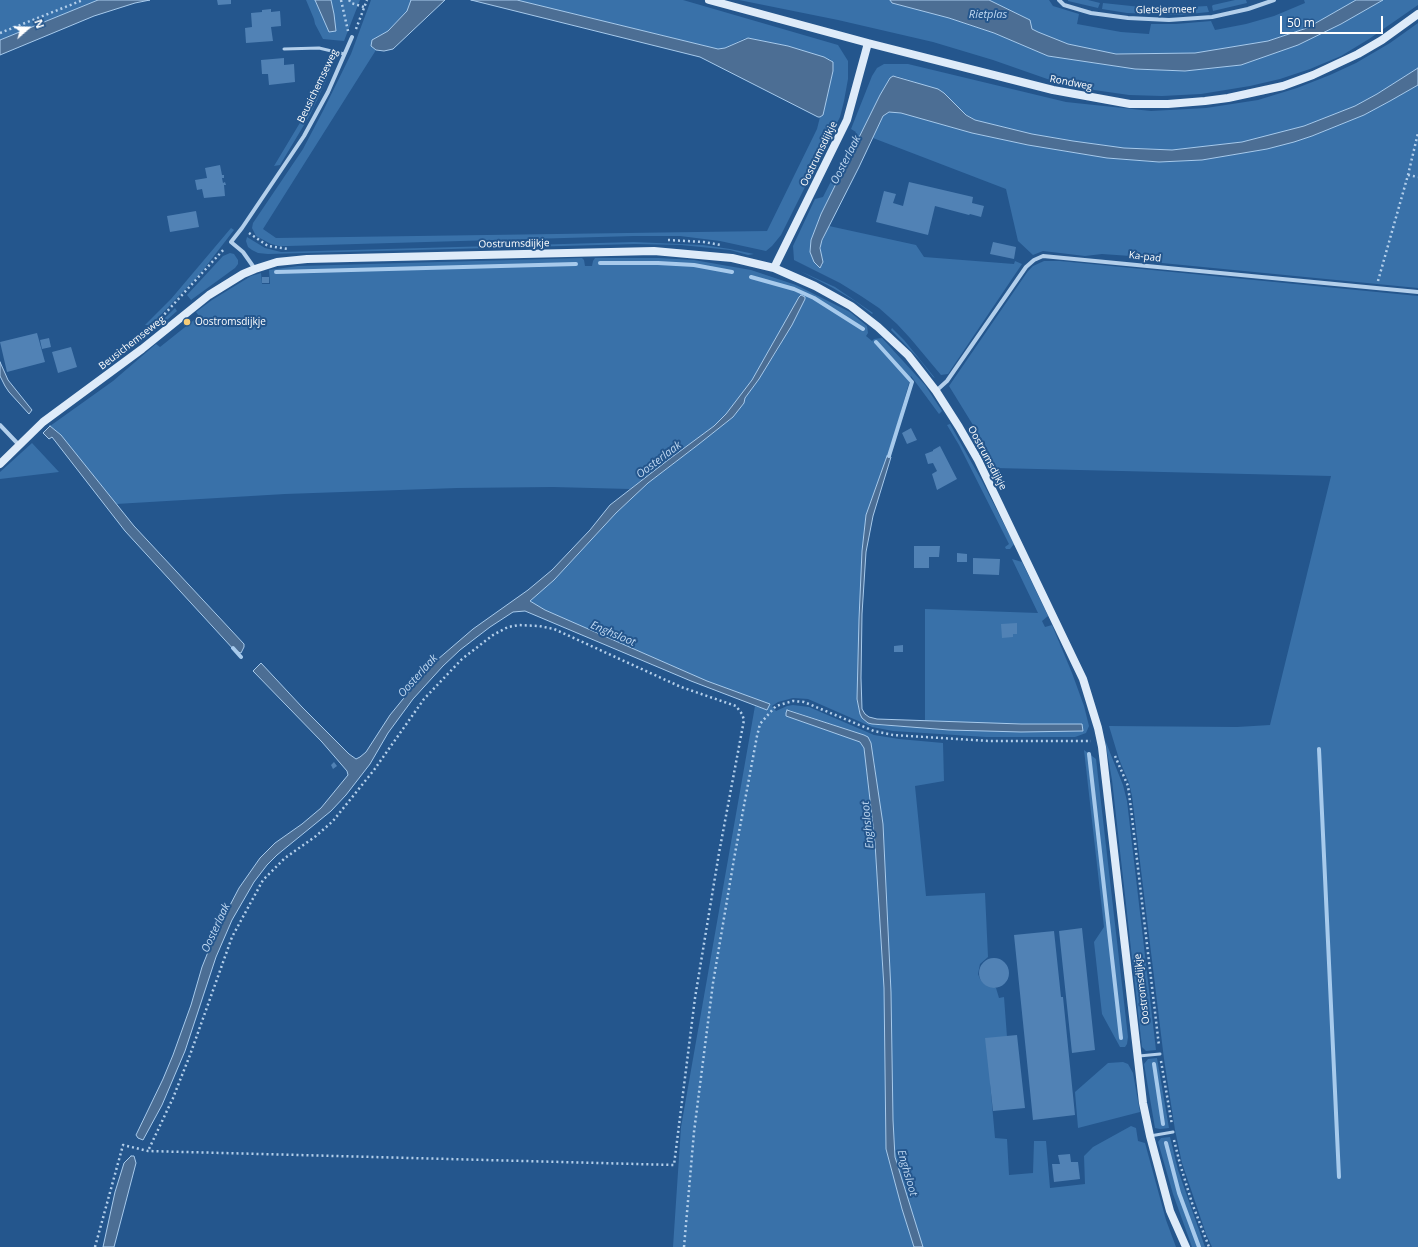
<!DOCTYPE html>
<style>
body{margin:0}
#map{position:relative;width:1418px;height:1247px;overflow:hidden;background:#24568d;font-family:"Open Sans",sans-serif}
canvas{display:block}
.north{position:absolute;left:8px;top:8px;width:40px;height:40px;-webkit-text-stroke:3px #24568d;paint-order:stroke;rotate:70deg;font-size:11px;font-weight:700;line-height:16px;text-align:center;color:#fff}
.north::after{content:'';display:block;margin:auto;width:14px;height:18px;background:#fff;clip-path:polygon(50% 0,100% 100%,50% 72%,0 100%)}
.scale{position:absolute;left:1280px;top:16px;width:103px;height:18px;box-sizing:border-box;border:2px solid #fff;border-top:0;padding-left:5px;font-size:12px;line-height:14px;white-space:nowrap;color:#fff;-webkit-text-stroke:3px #24568d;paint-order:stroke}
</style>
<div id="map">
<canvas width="1418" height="1247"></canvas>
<div class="north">N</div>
<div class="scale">50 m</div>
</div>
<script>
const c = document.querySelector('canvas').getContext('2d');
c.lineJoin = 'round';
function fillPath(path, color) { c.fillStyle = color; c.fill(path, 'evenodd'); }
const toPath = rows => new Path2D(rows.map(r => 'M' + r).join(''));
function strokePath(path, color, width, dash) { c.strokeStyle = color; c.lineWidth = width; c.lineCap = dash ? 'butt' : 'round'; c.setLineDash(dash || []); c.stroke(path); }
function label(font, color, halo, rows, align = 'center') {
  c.font = font + ' "Open Sans",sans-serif'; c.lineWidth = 4; c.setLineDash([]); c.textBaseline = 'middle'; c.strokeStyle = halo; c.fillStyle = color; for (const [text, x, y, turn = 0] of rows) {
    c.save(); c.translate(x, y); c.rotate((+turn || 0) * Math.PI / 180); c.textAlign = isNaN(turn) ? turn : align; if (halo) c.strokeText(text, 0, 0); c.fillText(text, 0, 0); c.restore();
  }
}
fillPath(toPath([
 [0,0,98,0,0,40],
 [306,0,315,0,329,32,334,14,331,0,360,0,344,41,323,39,315,24,314,19],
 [371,0,411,0,407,11,388,31,372,40,371,46,376,50,263,229,276,238,767,231,817,129,820,117,823,115,833,71,831,60,788,46,748,38,743,39,725,48,718,49,517,0,683,0,838,45,848,61,848,79,844,101,840,117,781,235,772,246,766,251,720,241,680,236,634,236,288,246,279,246,271,244,256,236,252,228,253,223,303,149,324,109,351,54],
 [739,0,890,0,892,3,949,18,994,33,1048,56,1135,69,1185,71,1241,65,1298,45,1341,24,1383,0,1418,0,1418,5,1369,39,1341,56,1310,69,1280,79,1250,86,1201,94,1162,96,1129,95,1094,90,1053,81,993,60,933,42,838,20],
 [989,0,1049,0,1053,6,1079,14,1077,24,1121,32,1149,34,1151,24,1176,24,1211,21,1215,30,1246,24,1274,16,1305,3,1304,0,1356,0,1307,28,1268,41,1195,53,1116,54,1068,44,1038,32,1032,30,1030,20],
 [1068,0,1088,0,1100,3,1098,8,1068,1],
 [1235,0,1246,0,1247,3,1213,11,1212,6,1213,5],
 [1103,3,1150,8,1149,14,1127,13,1102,9],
 [1207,6,1209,12,1179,15,1158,14,1158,9],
 [1418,23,1418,68,1377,94,1355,106,1304,126,1268,136,1242,142,1172,150,1124,148,1073,141,1032,134,975,120,915,82,896,76,890,78,880,95,821,214,811,240,810,248,814,262,820,268,823,264,823,260,821,252,821,244,829,226,916,245,924,257,1014,264,1015,261,1022,264,948,374,941,375,910,338,897,324,879,308,861,296,840,283,794,260,793,246,815,199,823,197,856,132,851,129,872,76,877,68,884,64,908,64,1066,102,1151,111,1206,108,1258,100,1297,88,1330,75,1356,63,1390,43],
 [329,65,331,70,310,115,280,165,274,166,307,111],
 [1418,85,1418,288,1162,263,1145,257,1102,254,1085,256,1043,251,1033,255,1018,241,1006,189,873,138,883,116,889,112,893,112,901,113,972,133,1028,145,1107,158,1159,162,1202,160,1267,149,1312,136,1364,115,1390,101],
 [231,228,234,230,200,274,151,325,145,325,171,299],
 [247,237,265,248,281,252,634,242,703,245,730,249,754,254,748,255,730,250,681,245,635,244,268,254,258,253,252,250,248,247,246,241],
 [230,253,234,254,238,260,238,264,235,268,191,300,187,295,223,256],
 [582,258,584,260,585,266,592,266,593,261,595,258,659,258,694,260,751,270,796,285,850,312,867,326,868,333,866,336,872,341,874,339,882,338,925,385,942,411,939,414,911,376,892,443,888,456,887,456,866,515,862,551,859,619,857,699,860,714,868,723,879,725,949,730,1082,724,925,725,925,609,1038,613,1012,559,1022,562,1048,616,1042,621,1045,627,1052,625,1072,673,1084,706,1089,726,1086,733,1075,737,986,737,893,731,872,727,808,699,793,698,778,702,772,706,776,711,787,706,793,705,809,707,874,735,899,739,943,743,944,781,915,786,926,896,985,893,988,957,980,964,978,974,980,979,987,986,996,988,999,998,1004,997,1007,1037,990,1082,995,1138,1007,1139,1009,1175,1033,1173,1034,1141,1046,1141,1050,1188,1085,1184,1084,1156,1093,1147,1131,1126,1136,1128,1138,1141,1145,1143,1166,1220,1176,1247,919,1247,902,1195,895,1157,893,1120,891,992,877,785,874,760,864,735,789,710,786,716,860,742,864,748,875,843,884,988,886,1149,902,1209,914,1247,673,1247,681,1127,755,706,767,710,770,704,707,681,545,610,530,601,554,580,616,513,648,483,699,444,733,417,744,403,745,398,759,379,778,349,804,300,805,297,803,296,799,297,752,380,727,414,714,426,630,489,553,487,457,488,285,494,116,504,61,435,50,426,113,381,156,344,160,347,199,316,196,312,212,300,251,276,261,273,262,284,270,284,269,270,298,266],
 [1044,261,1060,261,1418,296,1418,1247,1212,1247,1206,1234,1182,1163,1175,1130,1164,1059,1132,796,1129,783,1119,759,1109,726,1237,727,1270,725,1331,476,995,468,981,438,949,386,1028,271,1033,266],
 [800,271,835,287,873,313,872,314,855,301,833,288],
 [175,308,177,311,157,329,156,327],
 [892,328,904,340,935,378,933,377,919,359,891,330],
 [950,424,982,481,1014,544,1010,549,1006,549,1005,547,1009,544,959,445,947,425],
 [32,443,59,472,0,479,0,472],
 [1105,740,1123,785,1127,801,1156,1050,1146,1051,1142,1047,1112,780],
 [1084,750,1096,759,1128,1037,1127,1044,1125,1047,1120,1047,1102,1014,1094,942,1104,927],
 [1157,1058,1169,1128,1160,1129,1155,1128,1144,1064,1148,1059],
 [1123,1062,1128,1064,1133,1073,1140,1112,1078,1128,1075,1092,1108,1063],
 [1170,1137,1178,1170,1205,1247,1192,1247,1173,1194,1158,1142,1161,1138]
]), '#3971a9');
const water = toPath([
 [98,0,150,0,135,3,94,16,0,55,0,40,98,0],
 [315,0,331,0,334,14,336,31,329,32,315,0],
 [411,0,445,0,393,49,384,51,376,50,371,46,372,40,388,31,407,11,411,0],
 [471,0,517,0,718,49,725,48,748,38,788,46,824,57,833,62,833,71,823,115,820,117,818,117,700,57,471,0],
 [890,0,989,0,1030,20,1032,29,1038,32,1068,44,1116,54,1195,53,1268,41,1307,28,1356,0,1383,0,1341,24,1298,45,1241,65,1185,71,1135,69,1048,56,994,33,949,18,892,3,890,0],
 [1418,68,1418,85,1390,101,1364,115,1312,136,1294,142,1267,149,1202,160,1159,162,1107,158,1028,145,972,133,901,113,889,112,883,116,859,167,822,240,820,248,823,262,820,268,814,262,810,252,811,240,821,214,880,95,890,78,893,76,938,89,944,93,966,115,975,120,1032,134,1073,141,1124,148,1172,150,1242,142,1304,126,1355,106,1377,94,1418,68],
 [801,295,805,297,805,299,792,325,759,379,745,398,744,403,733,417,699,444,648,483,616,513,554,580,530,601,545,610,707,681,770,704,767,710,691,681,525,611,513,612,490,627,460,650,443,666,413,699,388,733,370,764,346,795,331,811,277,855,267,865,254,882,232,920,216,957,185,1051,162,1105,143,1140,138,1138,136,1135,163,1079,173,1055,191,1005,202,967,216,932,239,888,260,858,275,843,302,824,321,808,348,775,347,771,322,742,253,671,261,663,302,707,349,754,356,759,360,757,366,752,390,715,430,666,473,629,528,590,552,570,590,530,610,505,668,460,714,426,726,414,752,380,799,297,801,295],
 [0,362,8,380,32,410,29,414,9,392,5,386,0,376,0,362],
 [50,426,61,435,134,526,244,644,244,647,241,653,235,651,125,531,52,437,49,439,43,433,50,426],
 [887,456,891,457,873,516,866,552,862,614,861,678,862,709,865,714,869,717,877,719,1021,724,1082,724,1083,731,1021,732,949,730,872,724,868,723,862,718,860,714,857,699,859,619,862,551,866,515,887,456],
 [787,710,864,735,868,737,871,743,883,824,891,992,893,1120,895,1157,923,1247,914,1247,902,1209,886,1149,884,988,875,843,864,748,860,742,786,716,786,713,787,710],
 [131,1156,134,1156,136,1163,114,1247,103,1247,115,1192,124,1163,131,1156]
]);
fillPath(water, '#4c6e94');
strokePath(water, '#a7caec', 1);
strokePath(toPath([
 [600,263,658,263,694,265,732,272],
 [276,272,576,264],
 [751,277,794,289,814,298,863,329],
 [876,342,912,382,889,456],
 [233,648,241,657],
 [1319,749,1339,1177],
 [1089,754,1121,1038],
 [1154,1064,1163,1124],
 [1166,1143,1179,1193,1199,1247]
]), '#a7caec', 4);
fillPath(toPath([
 [217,0,231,0,231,4,218,5],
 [271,9,271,12,280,11,281,26,271,27,273,41,246,43,245,28,252,27,251,13,262,12,262,10],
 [284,58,284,65,294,64,295,82,269,85,268,74,262,74,261,60],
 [220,165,222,175,224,175,224,178,222,178,223,183,225,182,226,185,224,185,225,196,204,198,202,189,197,190,195,180,207,178,205,168],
 [909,182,973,197,972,203,984,206,981,217,970,214,969,215,935,206,928,235,876,222,884,191,896,194,893,203,903,206],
 [196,211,199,227,170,232,167,216],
 [993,242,1016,247,1014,259,990,254],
 [262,277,269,277,269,283,262,283],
 [37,333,45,362,7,372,0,342],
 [49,338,51,347,42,349,40,340],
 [71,347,77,367,58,373,52,352],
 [911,428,917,440,907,444,902,433],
 [940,446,957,479,937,490,932,474,937,471,933,463,928,464,925,454,933,451,933,450],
 [914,546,940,546,939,557,929,557,929,568,914,568],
 [957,553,967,554,967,562,957,562],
 [973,558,1000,559,999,575,973,574],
 [1017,623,1017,634,1013,634,1013,637,1002,638,1001,624],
 [903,645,903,652,894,652,894,646],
 [334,762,337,766,333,769,331,765],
 [1082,928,1095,1050,1072,1053,1059,931],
 [1054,931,1061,997,1063,997,1075,1115,1033,1120,1014,935],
 '979 973a15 15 0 1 1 30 0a15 15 0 1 1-30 0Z',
 [1017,1035,1025,1108,993,1111,985,1038],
 [1070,1154,1071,1162,1078,1162,1080,1179,1054,1182,1052,1164,1060,1164,1058,1155]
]), '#5182b5');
strokePath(toPath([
 [341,0,348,31],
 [349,0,351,3,364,7],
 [356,29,367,0],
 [0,33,83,0],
 [1408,175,1418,177],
 [249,233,268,246,288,249],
 [668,240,704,242,721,245],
 [1378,281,1408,175,1418,133],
 [161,318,225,248],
 [1115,756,1128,786,1131,809,1159,1046],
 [1161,1061,1172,1125],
 [1174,1140,1180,1164,1192,1203,1209,1247],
 [95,1247,123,1145,148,1151,674,1165,695,998,719,853,744,720,742,714,736,706,681,687,554,629,539,626,519,625,508,627,493,635,462,659,424,699,374,770,333,821,316,836,285,858,263,880,232,937,190,1055,173,1098,148,1151],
 [684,1247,694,1132,713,983,734,859,757,736,760,724,766,717,776,706,793,701,804,702,874,731,893,735,989,741,1091,741]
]), '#b3cfeb', 2.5, [2, 3]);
strokePath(toPath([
 [284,49,319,48,344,54],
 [1139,1056,1160,1054],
 [1150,1136,1173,1132]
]), '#b3cfeb', 3);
strokePath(toPath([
 [1059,0,1064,5,1091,13,1128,18,1169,20,1212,17,1248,9,1274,0],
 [255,269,243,252,231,242,242,228,304,136,328,92,352,37],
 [936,391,947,381,1026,267,1034,260,1043,256,1418,292],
 [0,425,19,445]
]), '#b3cfeb', 4);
strokePath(toPath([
 [709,0,868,43,1053,90,1130,104,1168,104,1205,101,1228,98,1283,86,1313,75,1358,54,1382,40,1418,14],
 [774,268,847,120,868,43],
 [0,464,43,422,142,349,209,295,243,274,255,269,277,262,307,259,654,251,732,258,774,268,815,286,851,306,878,327,908,355,936,391,959,427,978,460,1083,679,1098,728,1102,747,1143,1103,1150,1136,1170,1211,1186,1247]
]), '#deebf9', 8);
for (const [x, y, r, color] of [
 [187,322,4,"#f5cb77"]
]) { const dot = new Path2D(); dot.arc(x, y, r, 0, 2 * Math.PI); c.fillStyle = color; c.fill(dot); strokePath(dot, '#24568d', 1.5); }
label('10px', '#fff', '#24568d', [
 ["Gletsjermeer",1166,10,-1],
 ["Rondweg",1071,83,11],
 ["Beusichemseweg",318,86,-64],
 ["Oostrumsdijkje",819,154,-64],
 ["Oostrumsdijkje",514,244,-1],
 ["Ka-pad",1145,257,6],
 ["Beusichemseweg",132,343,-38],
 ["Oostrumsdijkje",987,458,62],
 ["Oostromsdijkje",1142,989,-97]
]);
label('10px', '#fff', '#24568d', [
 ["Oostromsdijkje",195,322]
], 'left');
label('italic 11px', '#bfd8f2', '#24568d', [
 ["Rietplas",988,15],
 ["Oosterlaak",846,160,-63],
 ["Oosterlaak",659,460,-37],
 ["Enghsloot",613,634,23],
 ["Oosterlaak",418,676,-48],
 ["Enghsloot",868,825,-96],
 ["Oosterlaak",216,928,-65],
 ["Enghsloot",907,1173,74]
]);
</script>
